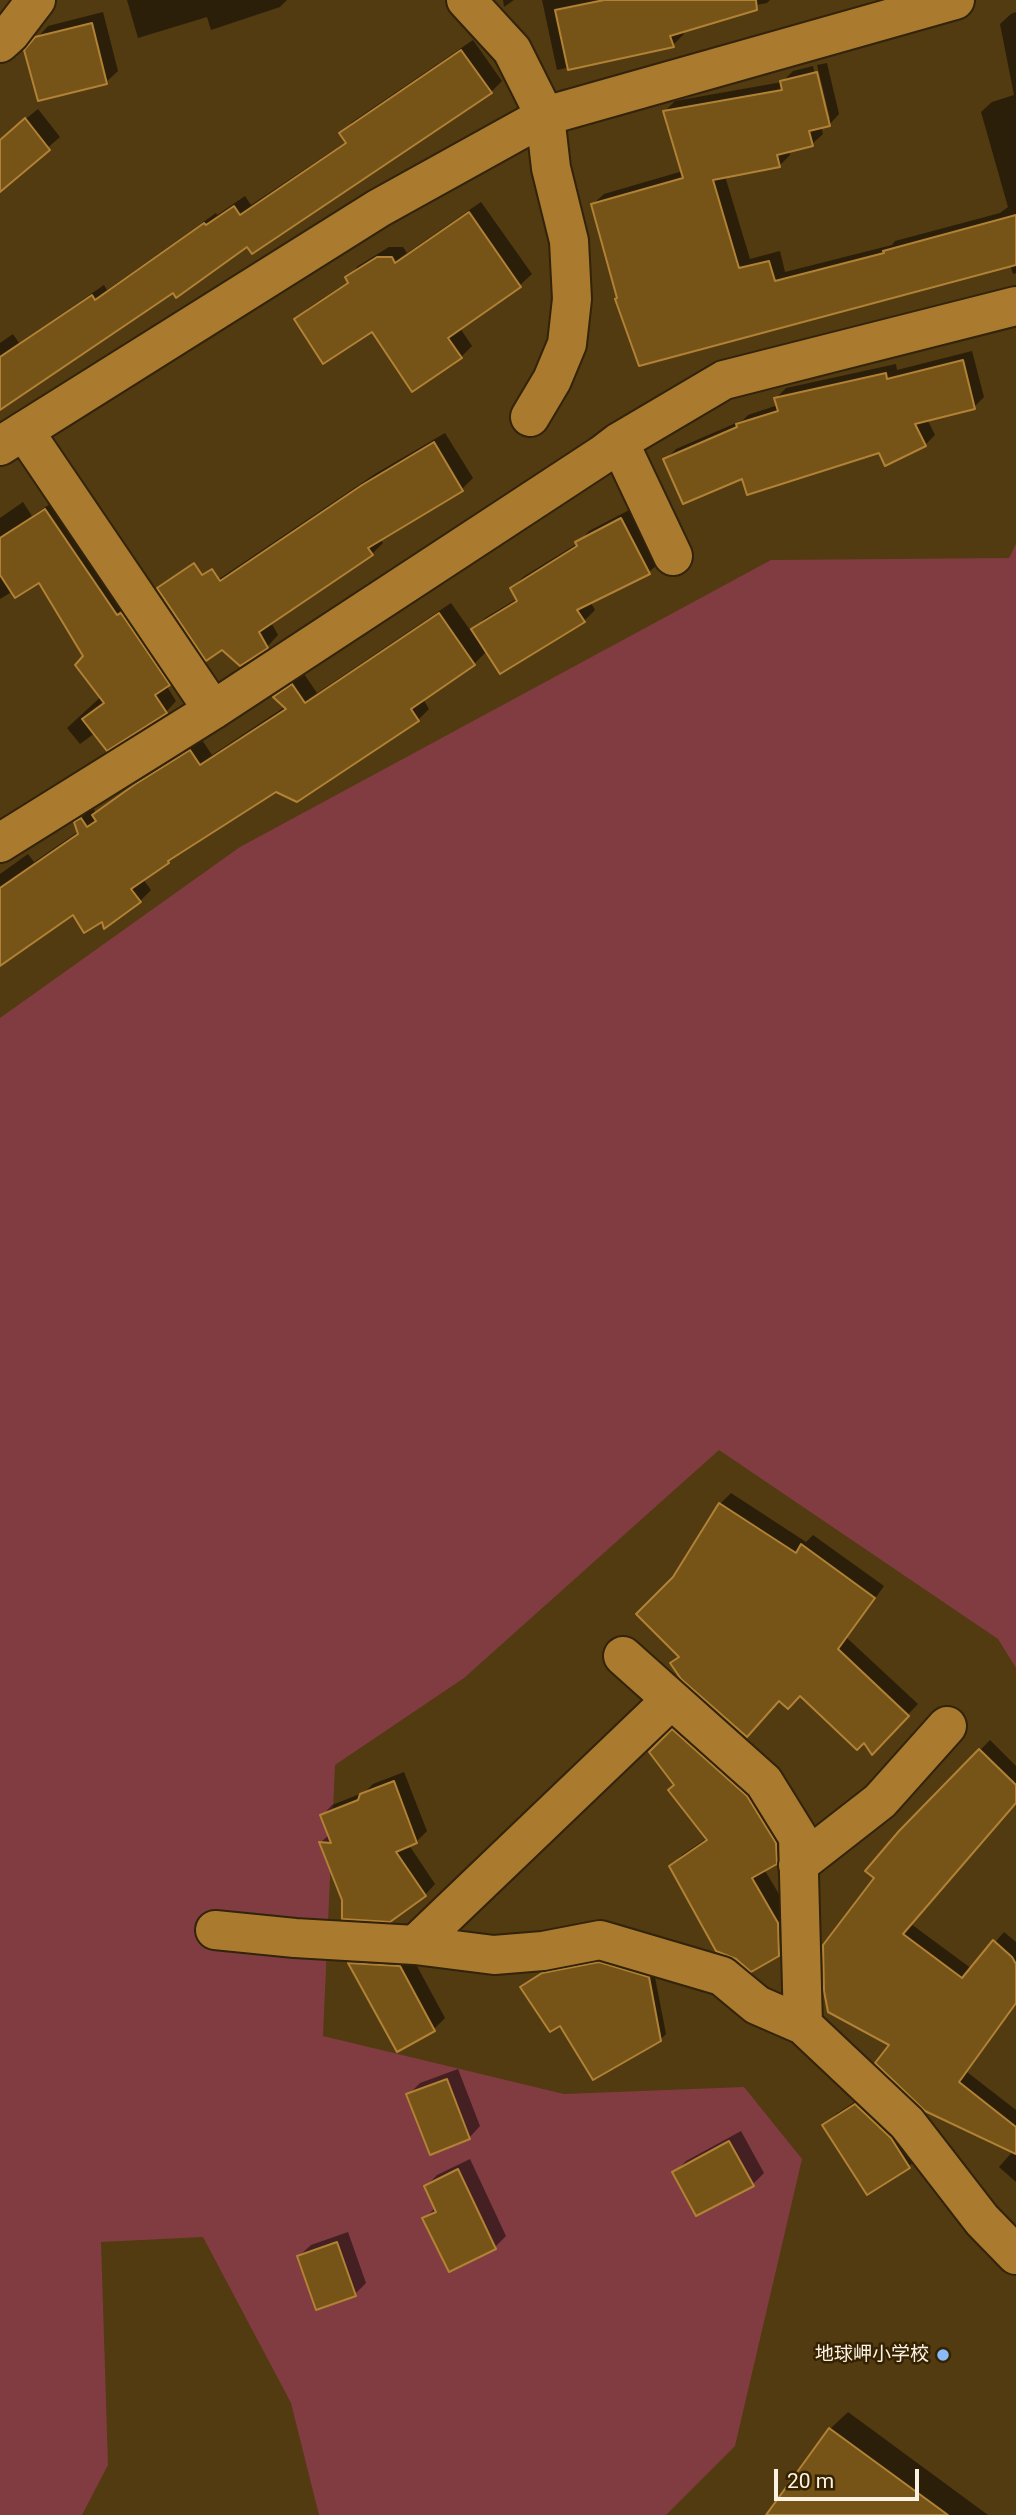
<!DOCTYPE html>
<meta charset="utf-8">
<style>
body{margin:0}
#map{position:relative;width:1016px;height:2515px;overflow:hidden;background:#523a11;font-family:Roboto,sans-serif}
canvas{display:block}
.scale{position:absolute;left:774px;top:2469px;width:145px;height:32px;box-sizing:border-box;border:4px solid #fcf2e4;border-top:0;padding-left:9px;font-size:21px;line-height:24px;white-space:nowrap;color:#fcf2e4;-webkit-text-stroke:5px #352201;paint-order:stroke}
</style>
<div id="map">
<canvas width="1016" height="2515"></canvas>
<div class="scale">20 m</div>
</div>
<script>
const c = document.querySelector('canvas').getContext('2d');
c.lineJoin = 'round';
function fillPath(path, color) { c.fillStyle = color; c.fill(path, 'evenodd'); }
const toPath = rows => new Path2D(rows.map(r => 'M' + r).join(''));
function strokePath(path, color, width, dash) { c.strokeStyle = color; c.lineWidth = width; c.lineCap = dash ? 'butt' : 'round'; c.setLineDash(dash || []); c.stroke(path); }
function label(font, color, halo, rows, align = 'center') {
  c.font = font + ' Roboto,"Noto Sans JP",sans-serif'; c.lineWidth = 5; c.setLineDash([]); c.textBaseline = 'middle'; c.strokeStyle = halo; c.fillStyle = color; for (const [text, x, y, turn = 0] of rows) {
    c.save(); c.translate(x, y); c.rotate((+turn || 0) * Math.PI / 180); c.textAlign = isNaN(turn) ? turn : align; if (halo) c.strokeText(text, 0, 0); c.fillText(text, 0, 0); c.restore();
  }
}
fillPath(toPath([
 [1016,544,1016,1668,998,1639,719,1450,464,1678,335,1765,323,2036,564,2094,744,2087,802,2159,735,2446,666,2515,319,2515,291,2403,203,2237,101,2242,108,2465,82,2515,0,2515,0,1018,240,847,771,560,1009,558]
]), '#813c41');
fillPath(toPath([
 [127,0,287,0,280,7,211,30,207,17,138,38],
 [503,0,514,0,504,7],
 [542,0,770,0,767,3,719,12,683,30,684,34,673,45,557,70],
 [103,12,118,71,106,82,37,38,48,26],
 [1016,12,1016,273,1013,274,1010,265,618,298,593,204,604,194,683,171,665,111,675,101,782,82,793,71,813,66,826,119,830,119,817,65,827,63,839,114,829,125,821,126,823,134,812,144,789,150,790,155,779,166,725,176,750,259,780,251,785,272,892,245,895,241,1000,213,1008,207,981,112,992,102,1014,95,1000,24,1011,14],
 [473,40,502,81,491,92,173,291,0,407,0,343,13,334,19,343,104,285,107,290,216,213,217,215,245,196,251,205,347,141,341,133,352,122],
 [38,109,60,137,0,189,0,140],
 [481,202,532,274,520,285,460,328,472,346,461,357,372,329,297,319,308,308,349,281,347,278,358,266,389,247,403,247,407,253],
 [972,351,984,397,974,407,927,419,935,435,925,445,880,451,743,477,666,459,676,449,743,420,748,415,778,405,776,398,786,388,896,364,897,370],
 [445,433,473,478,462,489,380,539,383,543,372,554,271,622,278,635,267,647,213,583,375,474],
 [56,500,127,605,116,615,39,580,13,591,0,599,0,518,23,502,32,516],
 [633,508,660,562,648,573,590,601,595,610,584,621,487,651,474,664,423,699,429,709,418,720,276,790,176,854,143,879,151,890,140,901,103,919,73,912,0,964,0,874,28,854,34,862,79,831,76,823,88,811,93,808,96,813,147,774,202,740,212,755,286,706,276,697,286,686,304,674,317,693,451,603,477,640,479,638,474,629,485,618,518,598,512,588,523,577,578,543,589,531],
 [159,643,179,673,166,685,176,701,166,712,95,733,80,744,67,728],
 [731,1493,806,1542,813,1535,884,1586,847,1638,918,1704,872,1752,864,1740,800,1694,780,1699,673,1663,680,1655,674,1578,720,1504],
 [684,1719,758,1785,787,1852,776,1863,764,1869,789,1911,790,1943,778,1954,671,1866,682,1855,707,1838,676,1784,651,1752],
 [990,1740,1016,1766,1016,1802,911,1924,972,1969,1004,1932,1016,1942,1016,2004,967,2072,1016,2110,1016,2182,999,2167,1013,2151,892,2044,876,1878,900,1832],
 [404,1772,427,1831,416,1842,409,1845,435,1884,425,1895,344,1900,321,1842,329,1835,322,1816,332,1805,365,1792,373,1784],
 [361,1952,411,1955,445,2018,434,2029,350,1963],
 [605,1958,654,1972,666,2034,660,2040,560,2023,522,1987,549,1968],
 [458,2069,480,2126,469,2138,408,2095,420,2083],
 [867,2094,920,2155,909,2166,868,2193,825,2125,836,2114],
 [741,2131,764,2173,753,2184,674,2173,686,2161],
 [470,2159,506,2236,495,2247,424,2219,436,2207,426,2186,437,2175],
 [348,2232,366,2283,355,2294,299,2256,311,2245],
 [848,2412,988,2515,768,2515,830,2429]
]), '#0007');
const building = toPath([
 [604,0,756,0,757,10,670,36,674,47,568,70,555,10,604,0],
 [92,23,107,84,38,101,24,50,35,37,92,23],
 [461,50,492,93,252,254,247,247,176,298,173,293,0,410,0,357,92,295,95,300,204,223,206,225,234,206,240,215,346,143,339,133,461,50],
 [817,72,830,126,809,131,813,146,777,155,780,167,713,180,739,268,769,261,775,281,884,253,883,251,1016,215,1016,265,639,366,615,299,617,298,591,204,683,178,663,111,782,90,780,81,817,72],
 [25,118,50,150,0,192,0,140,25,118],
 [469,212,521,287,448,338,462,358,412,392,372,332,323,364,294,319,348,283,345,277,377,257,392,257,395,263,469,212],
 [963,360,975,409,915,424,926,446,885,466,879,453,747,495,742,479,683,504,663,459,737,427,736,424,778,411,774,398,886,373,887,379,963,360],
 [434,442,463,491,368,548,373,555,259,632,268,648,240,666,222,650,206,661,157,588,194,563,202,575,212,569,220,581,362,485,434,442],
 [45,509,117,615,121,613,170,685,155,695,167,713,107,751,82,719,104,703,75,665,83,656,39,583,15,598,0,575,0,538,45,509],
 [621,518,650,574,577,610,585,622,500,674,471,629,517,601,510,588,577,546,575,542,621,518],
 [439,613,475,665,411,709,419,721,297,802,276,792,168,861,169,863,131,889,141,902,104,929,102,922,84,933,73,915,0,966,0,888,78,834,74,822,81,818,87,827,96,821,92,815,134,785,190,750,200,765,286,709,273,697,292,684,305,703,439,613],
 [719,1503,796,1553,801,1544,875,1598,838,1649,909,1716,872,1755,864,1743,857,1750,800,1696,788,1709,779,1701,747,1737,681,1679,670,1663,679,1657,636,1614,673,1577,719,1503],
 [672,1729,747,1796,776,1843,777,1864,752,1878,778,1923,779,1956,751,1972,736,1959,716,1951,669,1866,707,1840,668,1790,674,1785,649,1752,672,1729],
 [979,1749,1016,1785,1016,1803,903,1934,962,1978,993,1940,1012,1957,1016,1964,1016,2003,959,2082,1016,2127,1016,2154,925,2111,875,2063,889,2045,828,2012,824,1991,823,1945,874,1878,865,1871,899,1831,979,1749],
 [394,1781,417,1843,396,1852,426,1896,390,1922,342,1919,342,1900,319,1842,331,1843,320,1815,358,1800,360,1794,394,1781],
 [599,1962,649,1977,661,2041,593,2080,560,2026,550,2032,520,1987,542,1973,599,1962],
 [348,1963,400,1966,435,2031,397,2052,348,1963],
 [447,2079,470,2139,430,2155,406,2094,447,2079],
 [855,2104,891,2138,910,2168,867,2195,822,2125,855,2104],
 [729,2141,754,2186,696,2216,672,2172,729,2141],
 [458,2169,496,2249,449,2272,422,2218,436,2212,424,2186,458,2169],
 [337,2242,356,2296,316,2310,297,2256,337,2242],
 [829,2428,948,2515,766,2515,829,2428]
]);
fillPath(building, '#765317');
strokePath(building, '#b18235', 2);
const minor = toPath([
 [466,0,512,50,545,116,551,168,569,241,572,299,567,344,552,380,530,417],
 [0,43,10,34,36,0],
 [24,431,213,710],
 [619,442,673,556],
 [0,843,213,710,602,455,619,442,724,380,1016,306],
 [623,1656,764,1782,798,1837,803,2025],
 [798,1865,880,1801,947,1726],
 [215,1930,295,1938,415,1945,494,1955,543,1951,600,1940,722,1976,757,2005,803,2025,907,2123,982,2220,1016,2255],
 [415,1945,671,1700]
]);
const tertiary = toPath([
 [0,446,379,208,545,116,955,0]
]);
strokePath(minor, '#32230b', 42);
strokePath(tertiary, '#32230b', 42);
strokePath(minor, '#aa7b2e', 38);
strokePath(tertiary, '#aa7b2e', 38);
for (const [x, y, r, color] of [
 [943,2355,7,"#8abafc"]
]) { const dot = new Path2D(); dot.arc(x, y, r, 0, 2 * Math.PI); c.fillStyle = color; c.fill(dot); strokePath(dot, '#352201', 2.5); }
label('19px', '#fcf2e4', '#352201', [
 ["地球岬小学校",929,2355]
], 'right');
</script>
